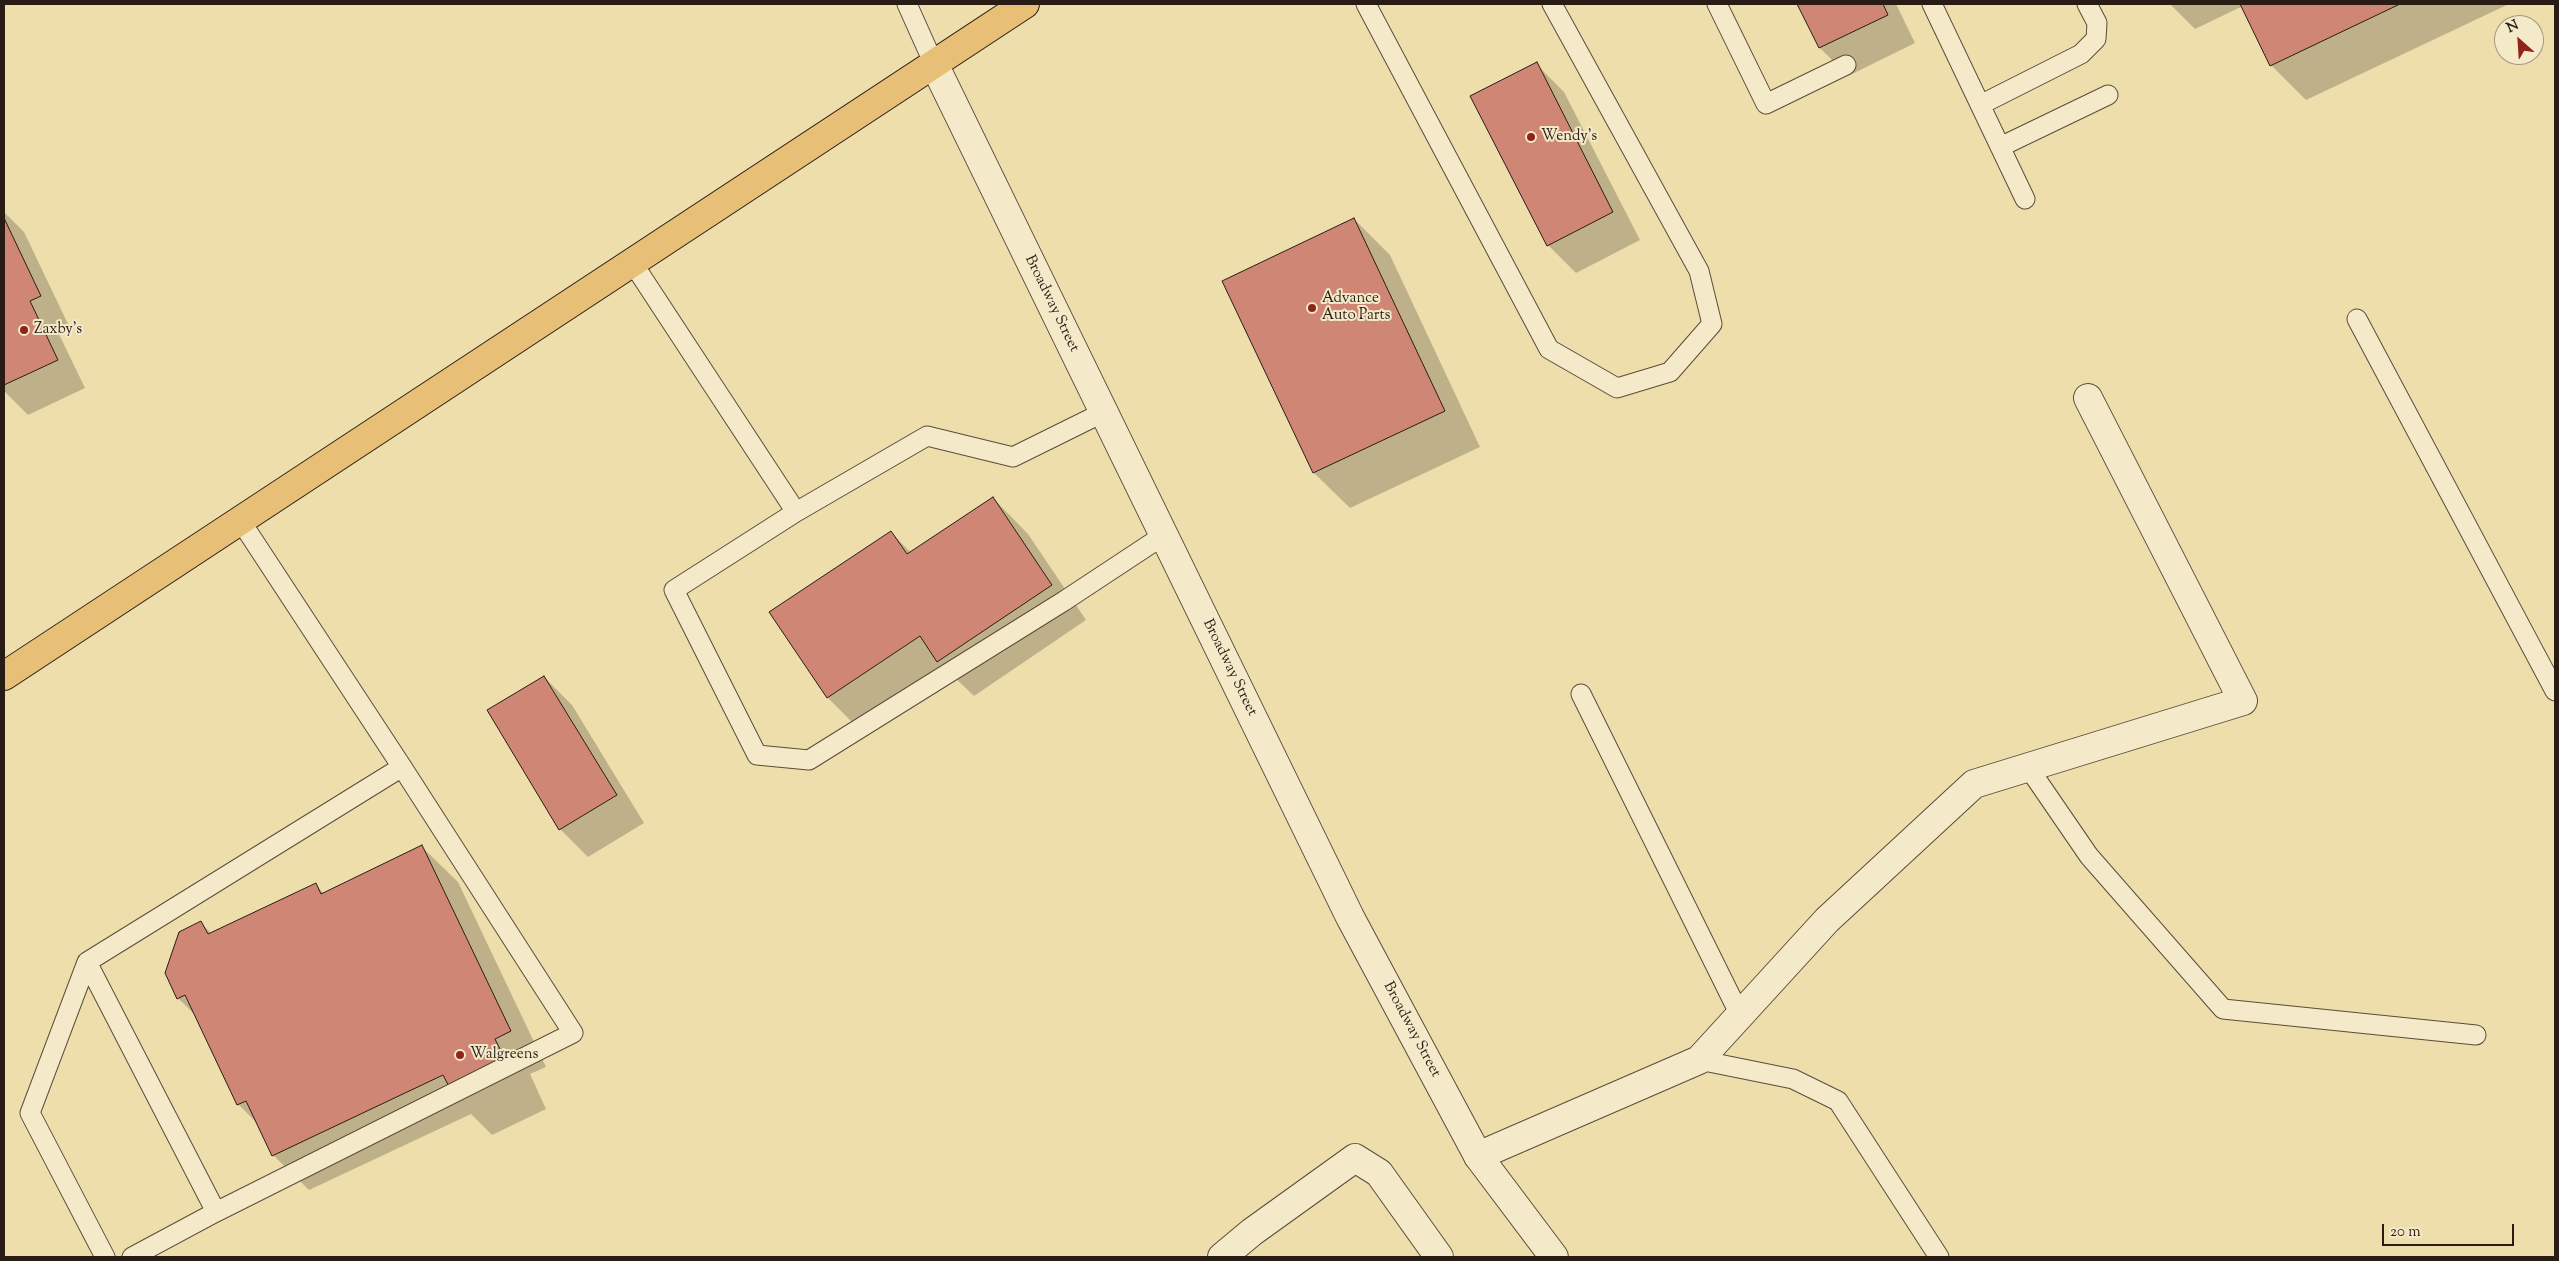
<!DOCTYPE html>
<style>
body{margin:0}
#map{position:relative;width:2559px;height:1261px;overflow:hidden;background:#eedeac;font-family:"Sorts Mill Goudy",serif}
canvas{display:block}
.frame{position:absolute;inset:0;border:5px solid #291c15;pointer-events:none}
.north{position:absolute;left:2494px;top:15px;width:50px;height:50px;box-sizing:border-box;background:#f4eac9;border:1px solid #a39881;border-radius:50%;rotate:334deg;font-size:14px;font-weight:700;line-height:20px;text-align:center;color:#291c15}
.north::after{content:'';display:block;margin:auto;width:18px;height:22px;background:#8f2418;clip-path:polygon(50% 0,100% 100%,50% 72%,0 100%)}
.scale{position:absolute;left:2382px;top:1224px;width:132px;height:22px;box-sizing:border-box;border:2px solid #291c15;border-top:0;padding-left:6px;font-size:15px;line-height:18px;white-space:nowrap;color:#291c15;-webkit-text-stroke:4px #f4eac9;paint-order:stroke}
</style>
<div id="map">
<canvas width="2559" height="1261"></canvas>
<div class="frame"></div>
<div class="north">N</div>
<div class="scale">20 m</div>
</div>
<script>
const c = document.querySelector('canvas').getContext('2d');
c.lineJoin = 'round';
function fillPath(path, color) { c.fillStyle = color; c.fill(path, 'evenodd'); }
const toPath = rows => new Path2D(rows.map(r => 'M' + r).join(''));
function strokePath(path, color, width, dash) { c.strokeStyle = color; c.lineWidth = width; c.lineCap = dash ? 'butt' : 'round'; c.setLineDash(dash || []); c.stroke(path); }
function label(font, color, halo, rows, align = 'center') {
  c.font = font + ' "Sorts Mill Goudy",serif'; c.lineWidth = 4; c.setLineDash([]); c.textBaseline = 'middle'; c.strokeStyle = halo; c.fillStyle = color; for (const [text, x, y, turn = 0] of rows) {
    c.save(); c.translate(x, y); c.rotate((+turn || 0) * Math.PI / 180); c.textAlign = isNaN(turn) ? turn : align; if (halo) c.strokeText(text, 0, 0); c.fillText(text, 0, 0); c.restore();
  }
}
fillPath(toPath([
 [1799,4,1896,4,1915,43,1848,76,1820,48],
 [2170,4,2509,4,2306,100,2271,65,2243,6,2195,29],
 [1536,64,1564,92,1640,240,1576,273,1548,245],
 [4,212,24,232,68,324,57,330,85,388,28,415,4,391],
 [1354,219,1390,255,1480,447,1350,508,1314,473,1224,281],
 [993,498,1028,534,1086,620,974,696,951,674,863,733,828,698,771,613,891,532,911,553],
 [544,677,572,705,644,823,588,857,560,829],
 [422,847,458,882,546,1067,530,1074,546,1109,492,1135,471,1114,309,1190,273,1155,259,1125,238,1104,197,1017,178,998,201,923,212,934,316,885,324,894]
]), '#0003');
const building = toPath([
 [1797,4,1883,4,1888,15,1819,48,1797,4],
 [2240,4,2400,4,2270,66,2240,4],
 [1537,62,1613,212,1547,246,1470,96,1537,62],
 [4,218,41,296,30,301,58,360,4,385,4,218],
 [1354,218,1445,411,1313,473,1222,281,1354,218],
 [993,497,1052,585,937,662,920,636,827,698,769,612,891,531,907,554,993,497],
 [544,676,617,795,559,830,487,710,544,676],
 [422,845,511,1031,495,1039,512,1073,456,1100,443,1075,272,1156,246,1101,237,1105,185,995,177,999,165,973,179,932,201,921,208,934,316,883,321,894,422,845]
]);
fillPath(building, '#cf8675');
strokePath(building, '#291c15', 1);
const service = toPath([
 [907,4,933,62],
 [1366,4,1549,349,1617,388,1670,372,1712,324,1699,271,1552,4],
 [1717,4,1766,104,1846,65],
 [1932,4,2025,199],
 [1980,105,2081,54,2096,39,2097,23,2087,4],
 [2000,147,2108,95],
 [632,262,796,512,927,436,1013,457,1104,412],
 [2357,319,2555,691],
 [796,512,674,590,757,755,809,760,1064,601,1164,535],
 [1581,694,1740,1015],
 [2028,767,2089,856,2223,1009,2476,1035],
 [87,962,30,1113,105,1257],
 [1699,1060,1793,1079,1838,1101,1939,1257],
 [216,1212,573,1033,402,767,240,520],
 [132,1257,216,1212,87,962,402,767]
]);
const minor = toPath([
 [1478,1156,1699,1060,1827,920,1974,784,2243,701,2088,398],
 [1222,1257,1252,1232,1355,1158,1379,1173,1439,1257]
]);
const tertiary = toPath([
 [933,62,1350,917,1478,1156,1554,1257]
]);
const primary = toPath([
 [4,676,1025,4]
]);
strokePath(service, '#5a4c3b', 21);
strokePath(minor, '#5a4c3b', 30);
strokePath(tertiary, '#5a4c3b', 30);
strokePath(primary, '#291c15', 30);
strokePath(service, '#f4eac9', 19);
strokePath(minor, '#f4eac9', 28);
strokePath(tertiary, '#f4eac9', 28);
strokePath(primary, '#e7bf76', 28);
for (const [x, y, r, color] of [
 [1531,137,5,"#8f2418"],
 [1312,308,5,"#8f2418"],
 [24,330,5,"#8f2418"],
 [460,1055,5,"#8f2418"]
]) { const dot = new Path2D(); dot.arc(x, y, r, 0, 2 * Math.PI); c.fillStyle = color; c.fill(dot); strokePath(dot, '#f4eac9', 2); }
label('15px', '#291c15', '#f4eac9', [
 ["Wendy's",1541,137],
 ["Advance",1322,299],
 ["Auto Parts",1322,316],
 ["Zaxby's",34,330],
 ["Walgreens",470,1055]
], 'left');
label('15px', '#291c15', '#f4eac9', [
 ["Broadway Street",1051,304,64],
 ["Broadway Street",1229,668,64],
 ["Broadway Street",1411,1030,62]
]);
</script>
